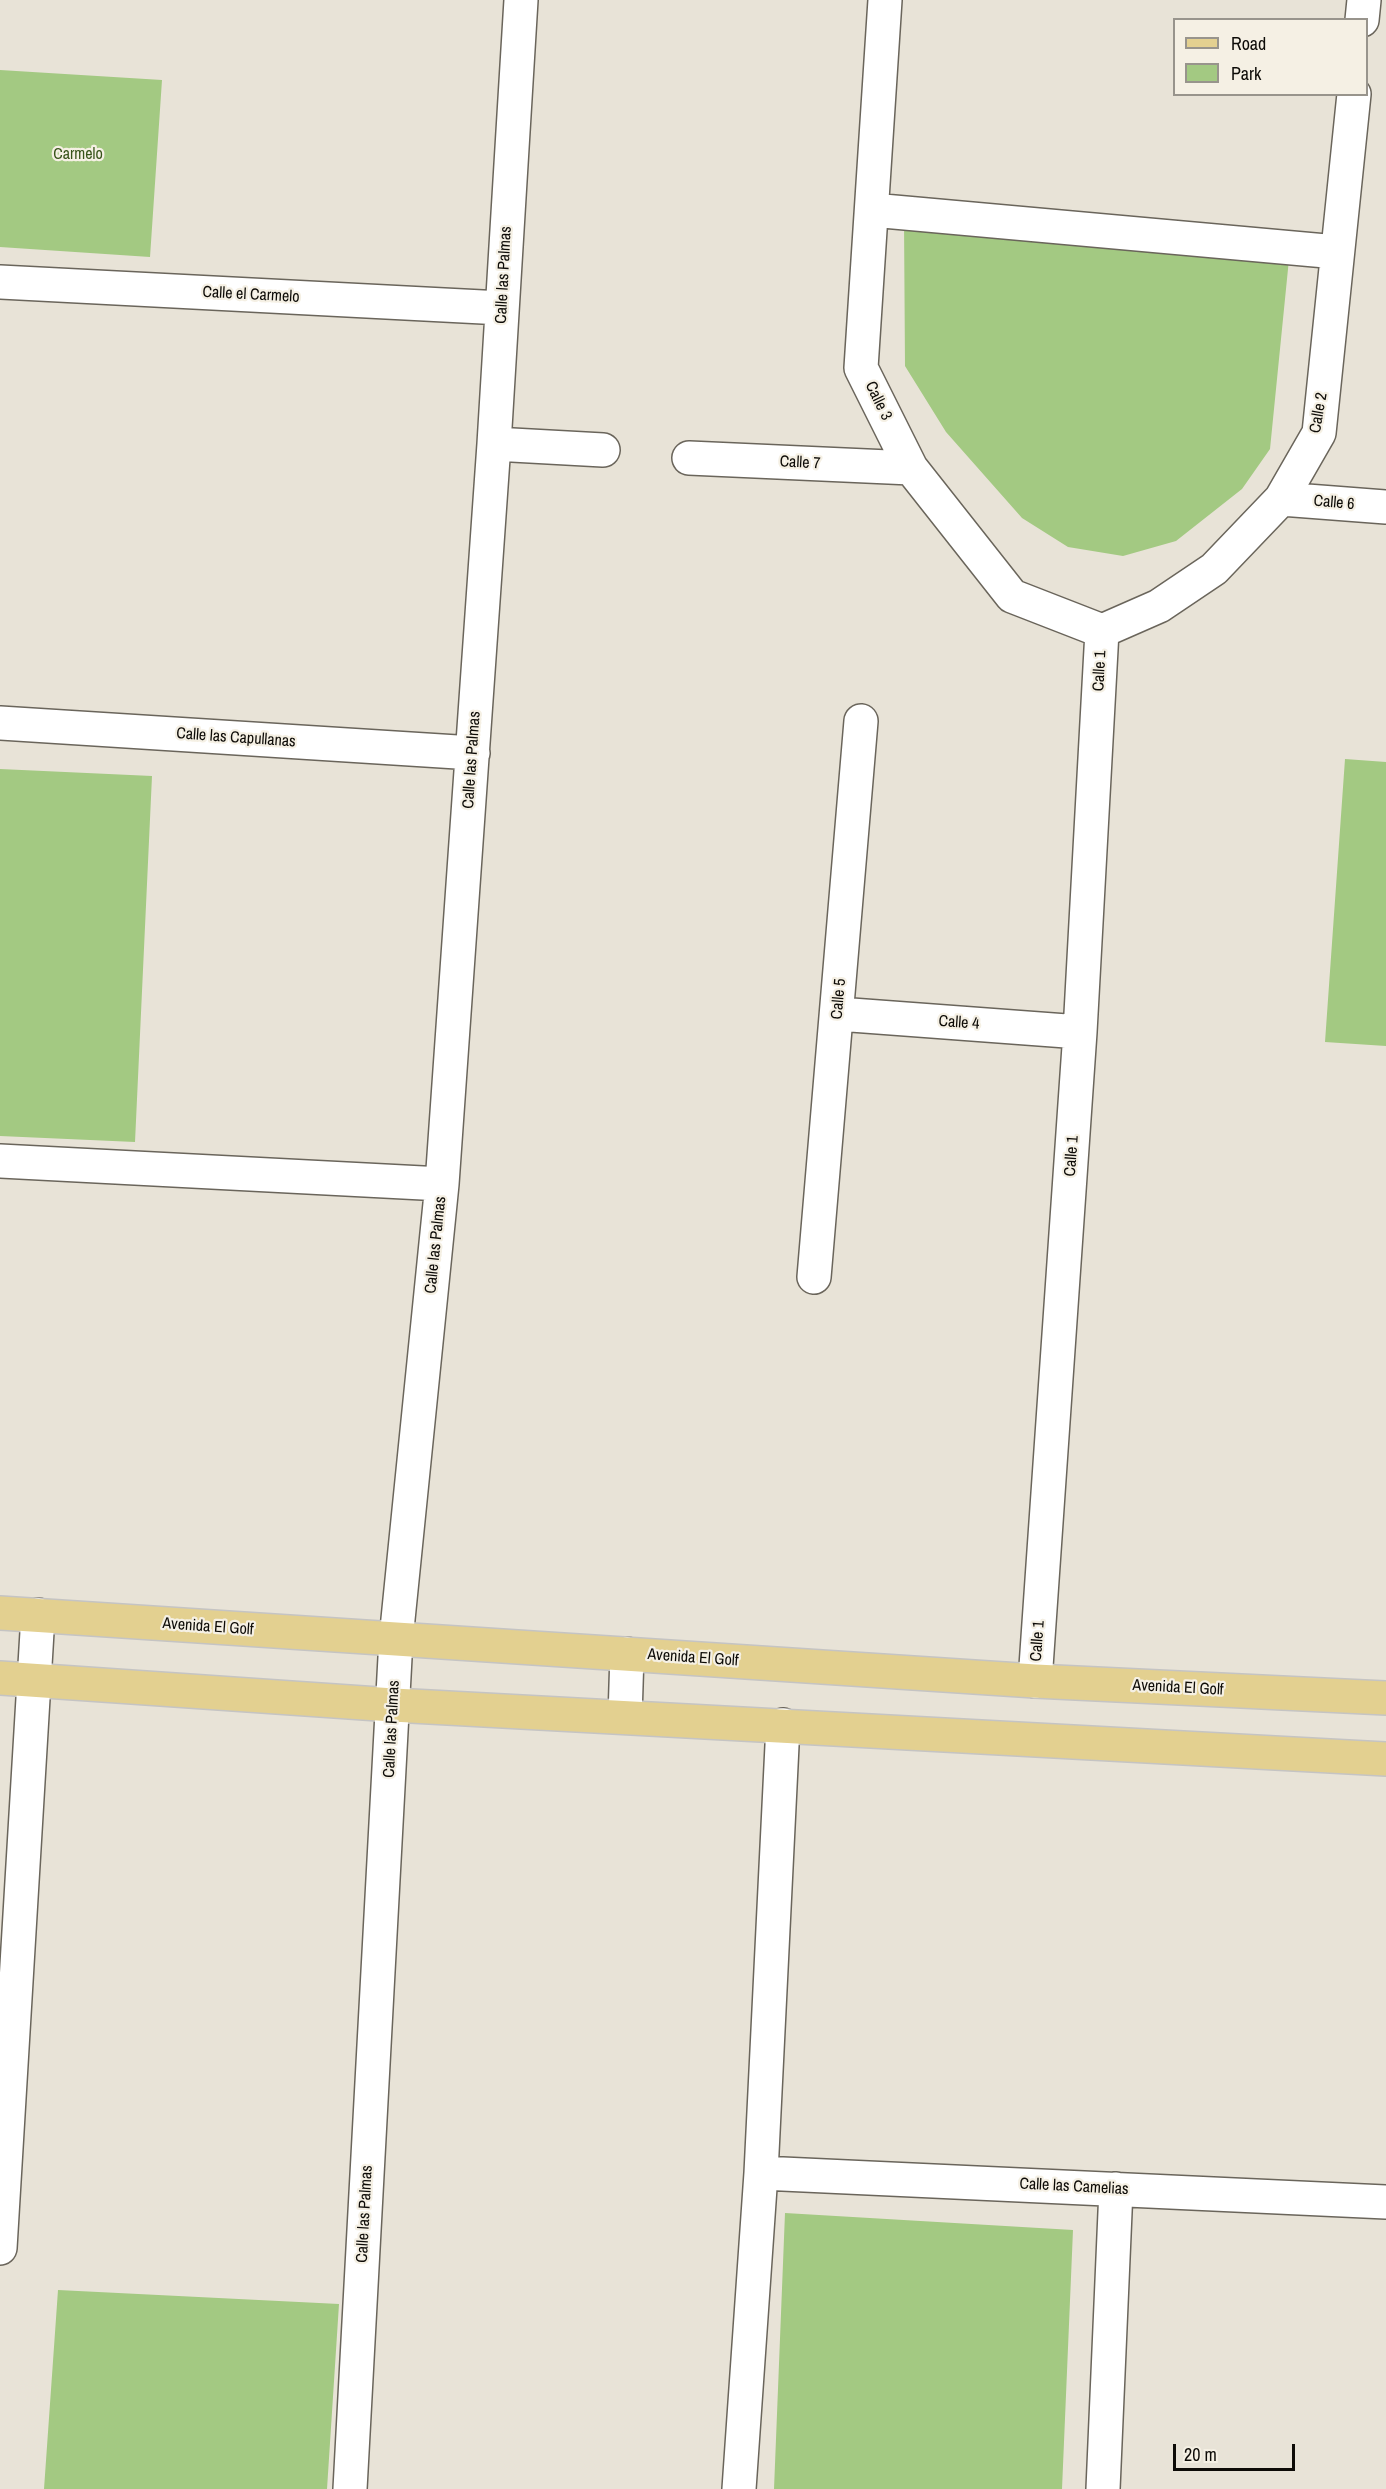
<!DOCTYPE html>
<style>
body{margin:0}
#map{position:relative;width:1386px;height:2489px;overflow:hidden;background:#e8e3d7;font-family:"Archivo Narrow",sans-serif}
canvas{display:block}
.legend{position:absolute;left:1173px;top:18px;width:195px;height:78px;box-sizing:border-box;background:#f5f0e4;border:2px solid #98948c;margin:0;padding:8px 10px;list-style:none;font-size:18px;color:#0d0b07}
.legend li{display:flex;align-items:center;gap:12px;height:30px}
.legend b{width:30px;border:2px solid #98948c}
.scale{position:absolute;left:1173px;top:2444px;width:122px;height:27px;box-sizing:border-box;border:3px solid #0d0b07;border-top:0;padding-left:8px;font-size:18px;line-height:21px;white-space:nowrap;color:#0d0b07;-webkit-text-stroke:4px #f5f0e4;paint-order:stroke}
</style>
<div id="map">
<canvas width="1386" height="2489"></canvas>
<ul class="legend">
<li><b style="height:8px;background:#e3d090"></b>Road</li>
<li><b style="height:16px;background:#a3c982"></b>Park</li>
</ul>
<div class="scale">20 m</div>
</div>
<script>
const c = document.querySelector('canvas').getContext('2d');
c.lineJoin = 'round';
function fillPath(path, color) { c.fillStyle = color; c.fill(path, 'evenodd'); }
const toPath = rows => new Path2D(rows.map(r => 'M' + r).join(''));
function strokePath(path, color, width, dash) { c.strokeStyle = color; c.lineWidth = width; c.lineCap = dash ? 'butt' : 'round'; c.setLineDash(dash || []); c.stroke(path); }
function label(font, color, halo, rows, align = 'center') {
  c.font = font + ' "Archivo Narrow",sans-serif'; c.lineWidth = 4.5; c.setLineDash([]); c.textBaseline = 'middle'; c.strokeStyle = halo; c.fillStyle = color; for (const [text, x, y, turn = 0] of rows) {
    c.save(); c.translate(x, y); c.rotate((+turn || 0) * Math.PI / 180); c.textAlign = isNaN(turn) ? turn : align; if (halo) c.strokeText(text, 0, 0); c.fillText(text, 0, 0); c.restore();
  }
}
fillPath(toPath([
 [0,70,162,80,150,257,0,247],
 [904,221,1289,259,1270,449,1242,489,1176,541,1123,556,1068,547,1022,518,946,432,905,366],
 [1345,759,1386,762,1386,1046,1325,1042],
 [0,769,152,776,135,1142,0,1136],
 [785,2213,1073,2230,1062,2489,774,2489],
 [58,2290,339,2304,327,2489,44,2489]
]), '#a3c982');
const minor = toPath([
 [885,0,861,368,911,468,1012,596,1102,631],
 [1362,20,1364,0],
 [872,210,1337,252],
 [0,282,502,308],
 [494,444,603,450],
 [689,458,911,468],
 [1281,499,1386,507],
 [1102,631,1159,606,1214,569,1281,499,1319,433,1354,94],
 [0,723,473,753],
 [838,1014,1080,1032],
 [0,1161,442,1184],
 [814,1277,861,721],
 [1035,1681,1080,1032,1102,631],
 [625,1717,627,1654],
 [761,2173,1386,2202],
 [0,2248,38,1615],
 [350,2489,396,1639,442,1184,494,444,521,0],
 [739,2489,761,2173,783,1725],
 [1103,2489,1116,2189]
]);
const major = toPath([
 [0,1613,1035,1681,1386,1698],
 [0,1678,393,1705,1386,1759]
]);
strokePath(minor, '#6a655b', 36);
strokePath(major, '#c5c4c3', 36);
strokePath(minor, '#fff', 33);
strokePath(major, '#e3d090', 33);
label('16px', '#375319', '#f5f0e4', [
 ["Carmelo",78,155]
]);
label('16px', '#0d0b07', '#f5f0e4', [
 ["Calle las Palmas",504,275,-87],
 ["Calle el Carmelo",251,295,3],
 ["Calle 3",878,401,64],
 ["Calle 2",1319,413,-80],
 ["Calle 7",800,463,3],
 ["Calle 6",1334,503,5],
 ["Calle 1",1100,671,-87],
 ["Calle las Capullanas",236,738,4],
 ["Calle las Palmas",472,760,-86],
 ["Calle 5",839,999,-85],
 ["Calle 4",959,1023,4],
 ["Calle 1",1072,1156,-86],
 ["Calle las Palmas",436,1245,-84],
 ["Avenida El Golf",208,1627,4],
 ["Calle 1",1038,1641,-86],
 ["Avenida El Golf",693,1658,4],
 ["Avenida El Golf",1178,1688,3],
 ["Calle las Palmas",392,1729,-87],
 ["Calle las Camelias",1074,2187,3],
 ["Calle las Palmas",365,2214,-87]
]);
</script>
